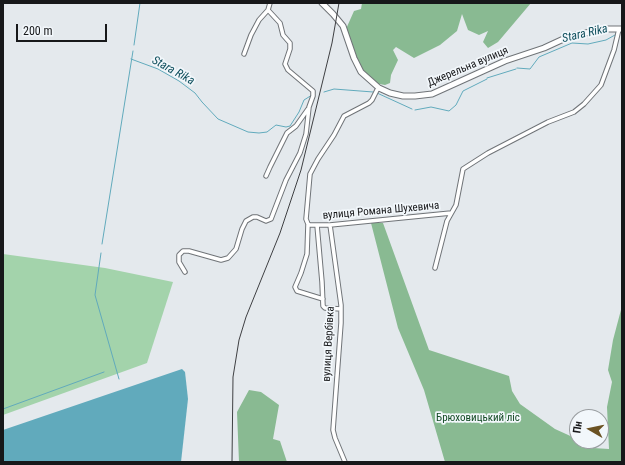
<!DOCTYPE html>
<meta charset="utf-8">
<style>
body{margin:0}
#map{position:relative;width:625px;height:465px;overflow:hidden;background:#e4e9ed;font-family:"Roboto Condensed",sans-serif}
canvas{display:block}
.frame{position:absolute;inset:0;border:4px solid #17181a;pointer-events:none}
.north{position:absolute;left:569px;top:409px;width:40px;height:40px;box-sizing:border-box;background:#f2f7fb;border:1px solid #9a9ea1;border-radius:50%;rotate:279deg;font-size:11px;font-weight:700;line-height:16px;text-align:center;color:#17181a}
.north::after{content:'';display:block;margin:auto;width:14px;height:18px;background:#6b5223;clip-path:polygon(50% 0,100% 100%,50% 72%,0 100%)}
.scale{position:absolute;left:16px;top:24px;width:91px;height:18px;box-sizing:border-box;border:2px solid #17181a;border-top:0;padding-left:5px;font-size:12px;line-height:14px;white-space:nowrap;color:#17181a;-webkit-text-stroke:3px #f2f7fb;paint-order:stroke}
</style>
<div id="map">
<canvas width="625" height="465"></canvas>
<div class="frame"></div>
<div class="north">Пн</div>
<div class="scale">200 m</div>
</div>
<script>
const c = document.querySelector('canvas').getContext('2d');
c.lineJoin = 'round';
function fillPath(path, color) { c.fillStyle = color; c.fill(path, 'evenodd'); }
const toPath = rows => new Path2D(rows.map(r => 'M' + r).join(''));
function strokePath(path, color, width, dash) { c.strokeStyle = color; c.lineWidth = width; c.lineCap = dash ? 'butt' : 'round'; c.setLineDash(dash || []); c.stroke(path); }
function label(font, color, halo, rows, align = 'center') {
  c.font = font + ' "Roboto Condensed",sans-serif'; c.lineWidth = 3.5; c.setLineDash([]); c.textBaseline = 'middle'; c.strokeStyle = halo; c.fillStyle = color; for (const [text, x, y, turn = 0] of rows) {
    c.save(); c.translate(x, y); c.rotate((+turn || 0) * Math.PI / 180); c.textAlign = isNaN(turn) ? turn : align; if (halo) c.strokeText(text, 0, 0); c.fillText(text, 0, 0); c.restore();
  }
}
fillPath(toPath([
 [3,254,105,268,173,282,147,363,3,415]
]), '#a3d3ab');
fillPath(toPath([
 [362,3,531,3,498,42,488,48,483,42,488,31,479,35,468,30,462,14,457,31,440,45,414,58,396,47,393,50,398,60,391,75,390,83,385,85,374,83,360,70,346,29,354,11,361,9],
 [371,223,383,223,429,350,509,376,512,391,520,404,555,429,577,439,577,441,581,441,593,448,609,449,607,407,612,382,608,370,613,340,622,306,622,462,445,462,424,390,398,328],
 [249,390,261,392,279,405,273,439,280,441,287,462,239,462,237,412]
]), '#89ba92');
fillPath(toPath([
 [182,369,185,372,188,399,181,462,3,462,3,430]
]), '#61aabc');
strokePath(toPath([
 [134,45,140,3],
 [131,59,158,69,179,81,195,93,202,102,218,119,248,132,259,133,267,132,276,125,286,127,290,126,299,112,304,100,312,95],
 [517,68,530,69,539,57,572,43,588,44,606,40,615,35],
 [487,78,516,69],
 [324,92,334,89,373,92],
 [377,93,412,109],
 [415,110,431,107,449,111,456,105,463,91,487,79],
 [102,244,133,51],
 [101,253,95,295,119,379],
 [3,409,104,372]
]), '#61aabc', 1);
const street = toPath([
 [244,54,251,35,259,20,268,10,270,3],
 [266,176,270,167,287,133,296,126,308,109],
 [308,224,310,225,330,225,451,213],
 [317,225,322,282,323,306,325,308,341,309],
 [330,225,341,305,341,323,333,430,335,438,345,462],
 [435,268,447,221,456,205,463,169,488,153,548,122,574,112,584,104,601,85,614,50,619,29],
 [185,272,179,262,179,255,183,251,189,251,221,260,228,258,236,249,242,229,246,221,253,217,257,217,266,221,271,219,286,180,300,153,306,134,309,107,313,96,313,91,288,70,285,64,290,49,290,43,283,35,280,23,268,10],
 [323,299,297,291,295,287,301,273,307,254,308,224,306,219,310,174,318,159,334,135,344,116,369,103,372,100,377,90,379,88]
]);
const secondary = toPath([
 [322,3,333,14,343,26,354,58,361,72,379,88,390,93,403,96,415,96,432,94,505,61,544,48,570,36,606,29,622,29]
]);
strokePath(street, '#707478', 5.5);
strokePath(secondary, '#707478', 7);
strokePath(street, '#fff', 3.5);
strokePath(secondary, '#fff', 5);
strokePath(toPath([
 [232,462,233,377,239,340,246,317,280,233,301,170,332,43,339,3]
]), '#3e3f42', 1);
label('11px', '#17181a', '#f2f7fb', [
 ["Джерельна вулиця",468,67,-23],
 ["вулиця Романа Шухевича",381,211,-5],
 ["вулиця Вербівка",329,344,-87]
]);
label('11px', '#134a24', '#f2f7fb', [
 ["Брюховицький ліс",478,418]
]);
label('italic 12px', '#0e4e5c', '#f2f7fb', [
 ["Stara Rika",585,34,-13],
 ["Stara Rika",173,71,29]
]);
</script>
